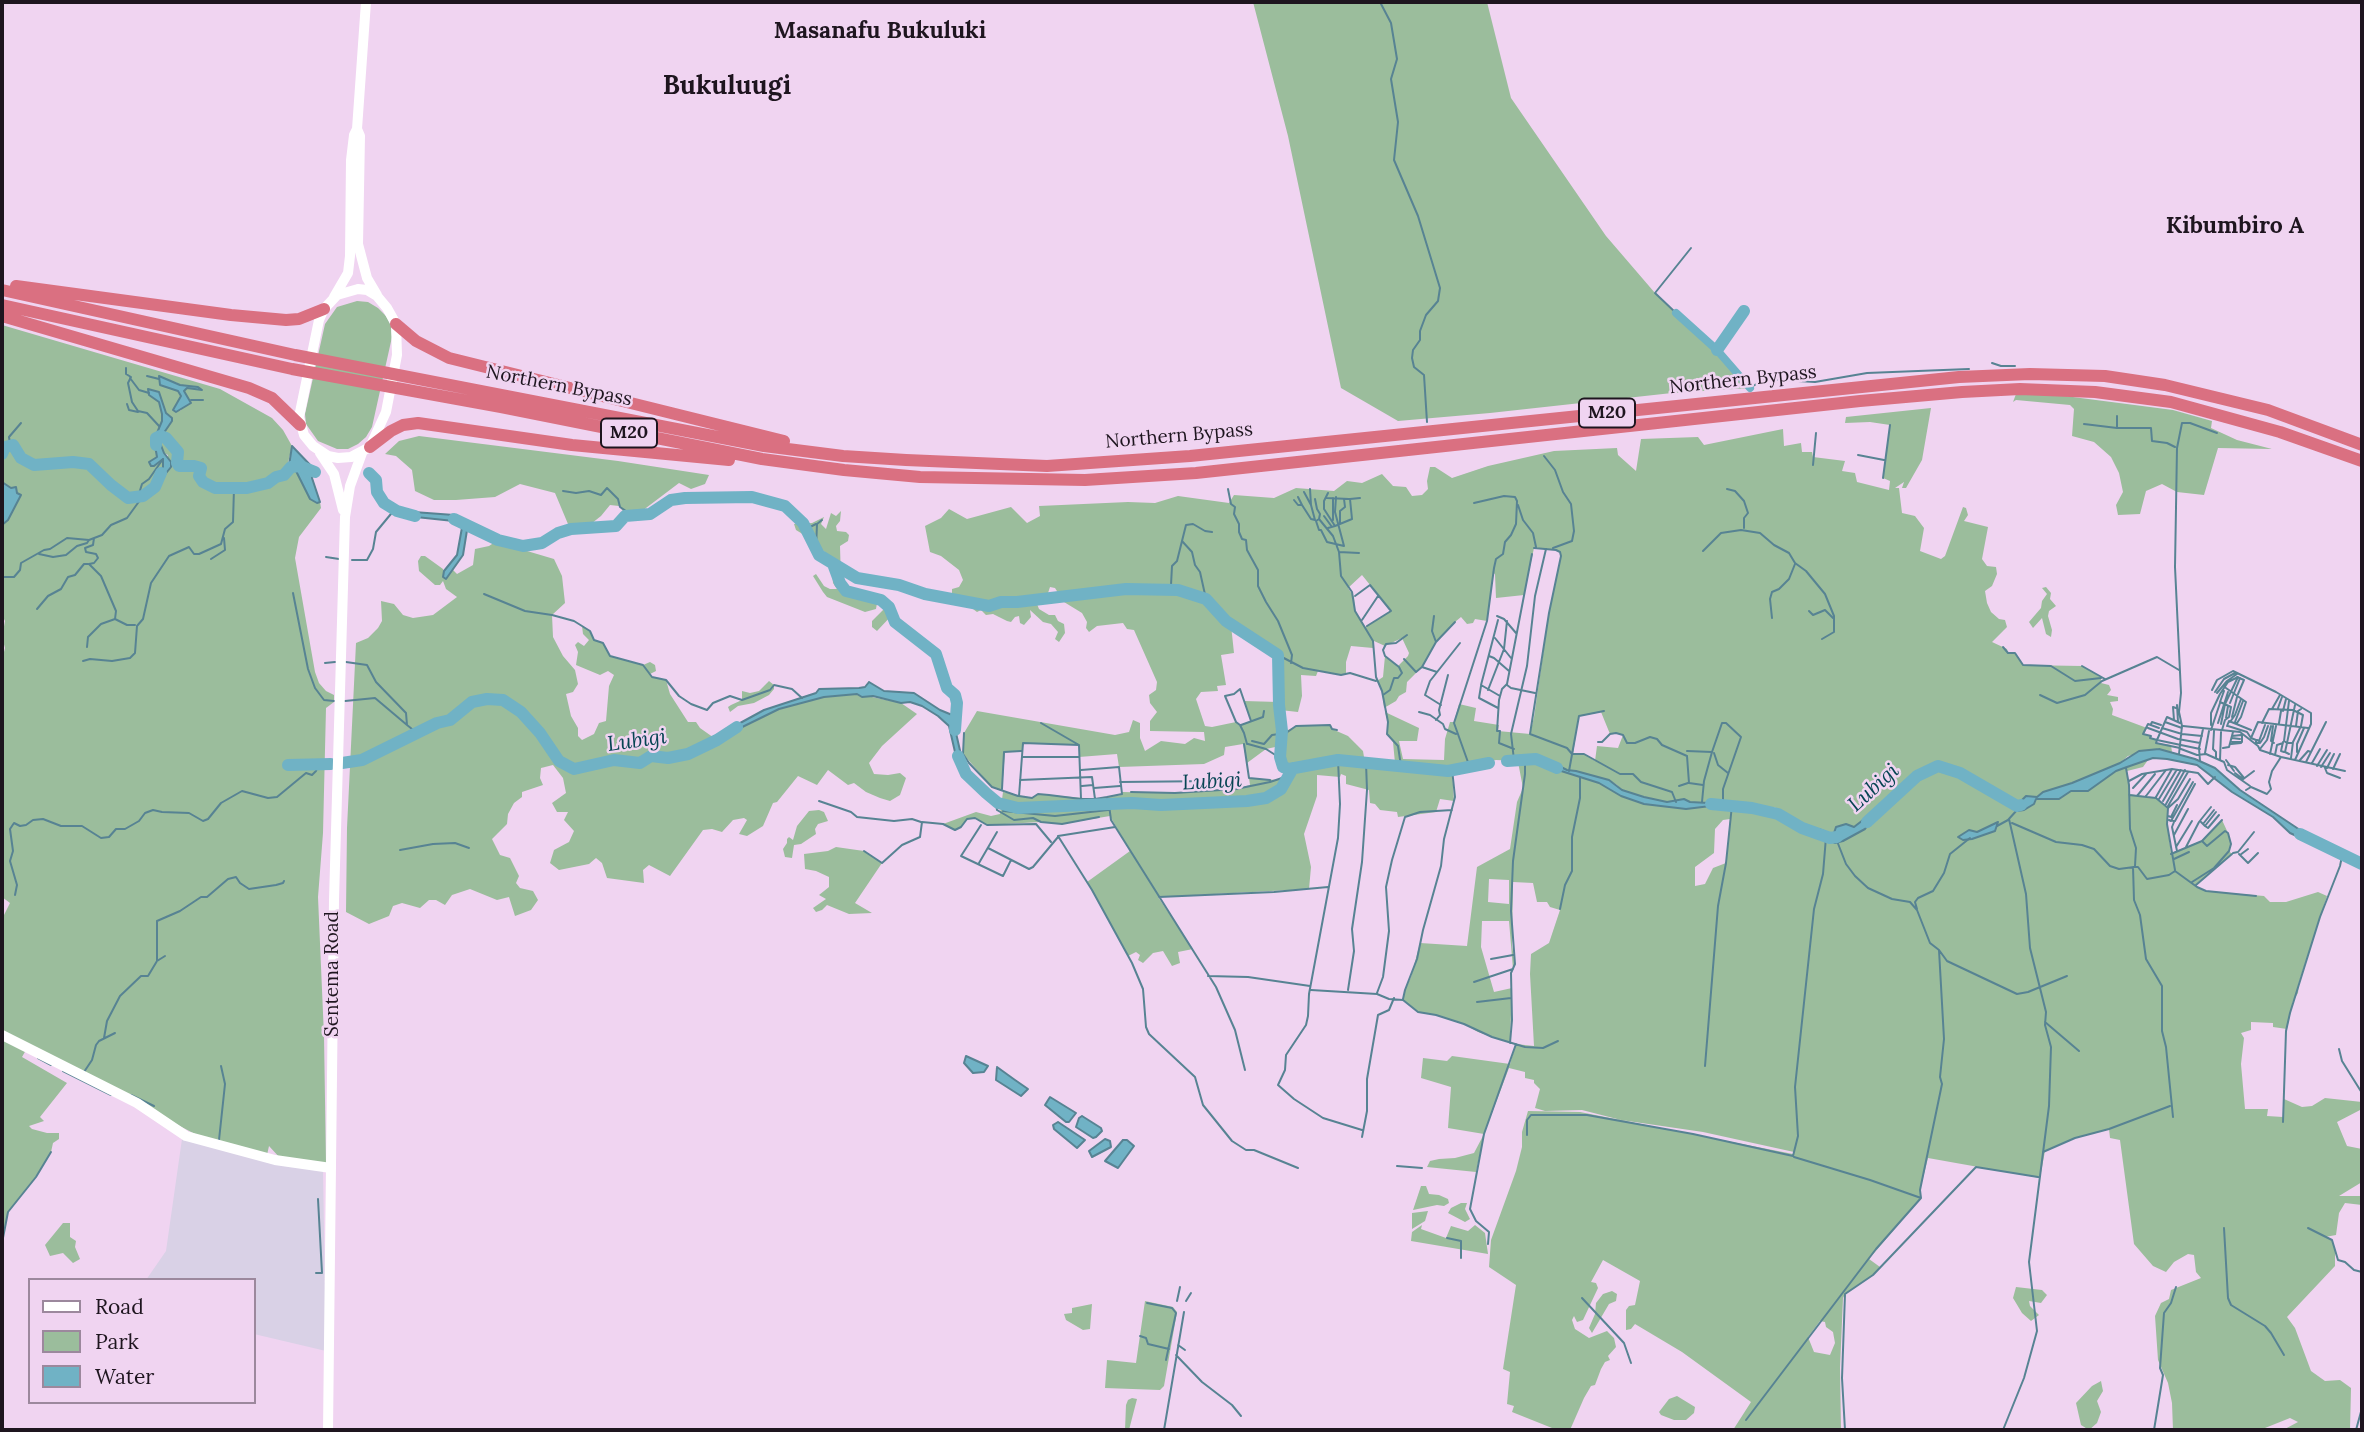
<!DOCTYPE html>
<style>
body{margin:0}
#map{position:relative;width:2364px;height:1432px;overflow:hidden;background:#f0d4f1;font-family:Lora,serif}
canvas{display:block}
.frame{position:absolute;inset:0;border:4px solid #1e151f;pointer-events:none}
.legend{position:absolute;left:28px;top:1278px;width:228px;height:126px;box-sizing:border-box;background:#f0d4f1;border:2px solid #9c889d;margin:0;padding:9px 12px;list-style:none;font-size:21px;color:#1e151f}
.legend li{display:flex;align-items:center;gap:14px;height:35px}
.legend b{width:35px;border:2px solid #9c889d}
</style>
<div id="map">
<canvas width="2364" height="1432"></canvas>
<div class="frame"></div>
<ul class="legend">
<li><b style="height:9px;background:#fff"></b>Road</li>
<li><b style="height:19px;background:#9bbd9c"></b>Park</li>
<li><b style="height:19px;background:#70b2c5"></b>Water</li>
</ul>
</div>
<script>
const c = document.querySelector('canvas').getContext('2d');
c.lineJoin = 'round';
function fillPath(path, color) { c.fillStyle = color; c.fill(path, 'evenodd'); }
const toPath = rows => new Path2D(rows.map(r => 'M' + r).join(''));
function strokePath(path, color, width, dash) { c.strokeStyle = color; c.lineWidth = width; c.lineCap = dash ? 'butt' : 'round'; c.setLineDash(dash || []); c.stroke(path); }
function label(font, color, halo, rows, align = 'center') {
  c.font = font + ' Lora,serif'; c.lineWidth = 5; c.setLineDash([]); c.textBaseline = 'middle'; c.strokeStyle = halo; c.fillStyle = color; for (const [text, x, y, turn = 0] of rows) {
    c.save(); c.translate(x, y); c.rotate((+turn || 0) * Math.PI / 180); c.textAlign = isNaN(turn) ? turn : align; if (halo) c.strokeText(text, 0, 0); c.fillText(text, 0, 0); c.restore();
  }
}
fillPath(toPath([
 [182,1139,323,1171,326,1351,254,1334,254,1280,146,1280,166,1251]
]), '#d9d1e6');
fillPath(toPath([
 [1253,2,1487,2,1511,98,1606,236,1655,293,1750,388,1672,393,1490,413,1398,421,1341,388,1288,136],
 [357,301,368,302,378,308,386,316,391,326,392,337,372,427,366,437,358,444,348,449,337,449,318,441,306,424,305,414,325,324,337,307],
 [2,325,220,389,272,418,283,430,292,446,287,467,296,471,310,499,317,503,320,502,321,508,299,537,295,558,315,672,319,683,326,691,334,695,334,702,326,708,323,833,318,897,324,1036,326,1164,280,1158,269,1146,267,1155,195,1134,2,1033,2,919,10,903,2,897,2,660,5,648,2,637,5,621,2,615,2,525,8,520,17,493,2,482,2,450,2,452,9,448,18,461,24,460,16,448,5,441,2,444],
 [175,382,180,385,192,386,192,388,187,388,184,391,188,398,180,411,181,397,178,391,165,387],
 [159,392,166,414,172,421,159,440,164,453,168,455,162,479,159,482,155,478,164,467,163,459,151,466,158,454,154,440,162,421,162,414,159,402,149,395],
 [2042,393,2173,410,2212,421,2211,428,2237,440,2272,449,2218,448,2204,495,2177,492,2162,484,2146,491,2140,514,2118,515,2116,505,2123,492,2119,473,2111,457,2094,442,2072,436,2074,409,2070,405,2016,400,2013,402,2016,394],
 [1931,408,1922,460,1906,488,1902,488,1904,482,1895,488,1899,488,1902,513,1915,516,1924,528,1920,551,1941,559,1945,556,1963,507,1966,508,1968,515,1964,521,1988,527,1982,559,1987,566,1996,567,1997,574,1992,586,1985,591,1987,603,1991,612,1999,619,2005,620,2007,627,1992,642,2007,649,2008,653,2015,653,2023,665,2082,666,2096,674,2101,678,2101,683,2109,685,2111,690,2107,695,2118,697,2118,701,2110,702,2113,709,2112,715,2147,728,2144,734,2151,736,2151,738,2157,740,2157,743,2171,745,2172,752,2159,749,2128,756,2120,763,2037,797,2020,802,2008,800,2027,806,2036,799,2059,799,2071,791,2088,791,2116,771,2148,760,2143,767,2127,771,2129,794,2156,798,2168,808,2167,824,2171,853,2201,841,2222,820,2228,833,2231,844,2229,851,2232,854,2196,885,2197,887,2206,891,2264,896,2270,902,2286,902,2318,892,2327,896,2299,982,2298,993,2293,1001,2287,1029,2273,1027,2273,1023,2251,1022,2251,1030,2241,1033,2244,1038,2241,1064,2245,1109,2268,1109,2267,1116,2283,1117,2284,1099,2302,1107,2312,1106,2325,1098,2362,1102,2362,1109,2337,1122,2347,1146,2362,1149,2362,1182,2339,1196,2362,1196,2362,1205,2345,1203,2339,1213,2336,1235,2325,1237,2332,1240,2335,1249,2335,1266,2287,1317,2295,1328,2311,1371,2325,1381,2340,1380,2351,1388,2350,1430,2283,1430,2298,1422,2290,1418,2260,1430,2173,1430,2172,1403,2168,1383,2158,1360,2155,1316,2161,1303,2169,1299,2171,1290,2201,1278,2196,1272,2194,1255,2188,1254,2174,1262,2166,1272,2153,1266,2134,1244,2120,1140,2110,1138,2109,1129,2075,1138,2045,1151,2040,1178,1928,1158,1920,1190,1921,1198,1869,1259,1880,1267,1873,1275,1845,1294,1843,1298,1840,1368,1841,1430,1733,1430,1751,1402,1682,1352,1635,1324,1631,1329,1626,1330,1626,1310,1629,1306,1635,1305,1640,1281,1603,1260,1591,1282,1596,1283,1598,1288,1583,1320,1577,1322,1574,1316,1572,1320,1575,1329,1589,1338,1607,1331,1614,1338,1616,1347,1608,1356,1610,1360,1605,1362,1601,1369,1595,1385,1591,1386,1584,1398,1570,1430,1557,1430,1512,1412,1514,1406,1507,1404,1510,1372,1503,1369,1516,1285,1489,1267,1491,1240,1516,1171,1522,1147,1522,1132,1528,1111,1580,1112,1793,1154,1794,1152,1703,1132,1621,1120,1582,1110,1545,1111,1535,1108,1540,1089,1534,1083,1534,1080,1525,1078,1525,1072,1509,1068,1484,1134,1476,1172,1427,1167,1430,1161,1439,1159,1455,1158,1474,1153,1484,1134,1448,1128,1451,1087,1421,1078,1423,1058,1447,1061,1452,1056,1510,1064,1516,1044,1534,1046,1530,974,1531,954,1549,943,1560,910,1550,907,1547,902,1537,902,1533,883,1513,882,1512,945,1515,964,1513,969,1509,921,1482,921,1481,947,1494,992,1512,988,1510,1043,1478,1032,1464,1024,1436,1015,1418,1012,1403,1000,1405,990,1411,977,1420,943,1467,946,1477,867,1510,849,1517,802,1523,788,1518,762,1520,761,1496,760,1452,769,1454,801,1440,799,1436,812,1398,817,1397,812,1380,810,1375,804,1370,803,1369,790,1346,784,1346,776,1341,774,1340,777,1317,775,1317,796,1304,834,1311,867,1309,889,1158,897,1193,949,1178,952,1180,963,1172,966,1163,951,1153,953,1143,963,1138,960,1140,955,1136,952,1128,956,1087,882,1130,851,1110,816,1062,824,1041,822,987,825,975,818,967,819,961,827,955,830,943,824,976,812,991,816,1000,814,1003,792,1031,798,1038,794,1049,795,1095,799,1121,795,1122,792,1175,793,1236,789,1250,785,1249,778,1277,780,1290,775,1292,770,1320,764,1309,763,1289,769,1283,767,1280,757,1280,746,1266,749,1247,763,1243,744,1225,747,1224,755,1204,764,1119,767,1117,754,1079,757,1079,745,1024,743,1022,751,1005,752,1002,791,992,787,963,754,964,733,977,711,1115,735,1129,732,1133,720,1140,723,1140,738,1145,751,1161,741,1185,744,1194,738,1205,741,1204,732,1150,731,1150,721,1157,712,1150,703,1149,695,1156,690,1157,682,1134,630,1127,629,1123,623,1097,626,1089,632,1086,628,1087,622,1082,613,1064,602,1055,588,1050,587,1048,593,1056,602,1049,604,1046,596,1042,596,1037,604,1039,609,1049,615,1055,615,1058,621,1064,624,1065,633,1059,642,1055,639,1058,632,1051,624,1043,622,1030,610,1031,617,1024,625,1020,623,1019,616,1015,617,1011,622,1007,621,993,614,986,615,981,610,977,612,973,609,971,598,952,594,952,589,959,587,963,580,959,570,941,556,930,552,925,526,941,518,949,509,967,519,1011,507,1027,523,1040,516,1039,506,1128,502,1155,503,1178,496,1229,503,1234,495,1274,498,1296,488,1334,491,1347,481,1362,483,1382,474,1393,486,1406,487,1412,496,1422,495,1428,489,1427,481,1430,467,1435,467,1452,478,1488,466,1554,451,1617,448,1618,455,1636,471,1641,439,1698,437,1704,445,1783,429,1784,446,1801,443,1802,452,1812,452,1813,457,1845,461,1842,471,1855,473,1857,482,1889,490,1890,481,1883,478,1890,425,1870,422,1845,423,1846,417],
 [1534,548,1556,550,1560,552,1561,556,1549,613,1534,717,1530,734,1498,731,1499,725,1474,721,1476,708,1459,704,1454,722,1450,722,1445,739,1444,760,1403,759,1399,741,1417,741,1419,728,1385,712,1388,722,1387,734,1393,742,1395,763,1364,757,1363,751,1348,736,1332,729,1330,725,1296,726,1282,733,1280,710,1298,712,1302,696,1301,675,1316,676,1318,671,1341,675,1346,674,1346,662,1351,646,1373,648,1374,641,1385,646,1402,638,1409,653,1408,656,1398,666,1385,656,1383,677,1377,681,1382,691,1384,708,1396,701,1399,696,1406,692,1407,682,1422,667,1436,642,1455,622,1461,617,1467,624,1473,623,1475,619,1487,621,1493,573,1495,574,1496,598,1524,595],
 [1362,575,1391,611,1365,627,1355,611,1354,597,1348,588],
 [1231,625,1278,655,1280,708,1278,702,1244,701,1251,721,1240,725,1236,722,1212,727,1205,726,1196,699,1201,692,1218,691,1217,686,1226,685,1221,655,1234,653],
 [1601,712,1610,734,1616,733,1623,735,1618,748,1597,746,1595,761,1584,754,1573,754,1579,716],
 [1553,763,1567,770,1576,771,1609,780,1617,785,1622,790,1644,797,1667,802,1684,799,1690,802,1735,803,1771,810,1775,807,1777,813,1727,804,1686,809,1644,804,1621,796,1599,783,1548,766],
 [1872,813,1875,817,1869,825,1843,841,1835,843,1815,832,1819,829,1830,834,1846,825,1854,827],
 [1730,819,1726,863,1713,868,1705,884,1695,886,1695,867,1714,853,1715,829,1723,820],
 [1489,879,1509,880,1509,904,1488,902],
 [1820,1321,1825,1322,1826,1327,1833,1332,1835,1343,1830,1355,1814,1352,1808,1337],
 [419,436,618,461,709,475,705,484,691,489,679,483,642,511,625,514,619,506,610,505,601,516,582,531,568,524,555,493,520,484,495,497,456,500,434,500,415,491,412,470,396,456,385,454,399,441],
 [841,511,840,521,836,526,837,531,846,532,849,535,848,541,840,546,841,581,846,590,875,596,877,603,876,609,865,612,827,597,823,592,813,576,816,574,824,586,830,589,837,589,833,583,832,569,826,553,821,549,815,550,809,538,796,530,794,524,812,523,824,517,821,524,826,529,831,513,836,516],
 [498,540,523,546,527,551,554,559,562,576,565,603,552,615,553,637,563,656,575,670,578,684,573,692,566,694,571,716,578,728,578,736,582,740,594,734,599,723,606,721,609,686,614,675,608,671,600,675,576,665,578,652,575,645,578,642,584,646,589,640,583,634,582,626,590,631,594,640,603,643,610,656,643,665,650,662,655,665,656,671,650,674,652,677,666,680,670,694,688,722,696,722,700,728,717,740,779,709,824,697,857,694,901,703,917,714,882,746,869,763,874,774,888,775,900,773,906,778,900,795,890,801,880,798,866,792,854,783,848,785,828,770,817,785,798,776,777,802,773,803,763,826,747,836,739,834,747,820,744,818,733,820,722,832,712,829,703,830,670,876,649,865,643,870,644,883,607,878,602,863,596,858,589,864,559,870,550,863,554,850,569,842,574,831,564,820,568,812,557,812,552,803,566,793,563,778,553,765,541,768,540,778,543,785,522,792,522,797,514,803,508,814,507,824,492,839,500,855,510,858,519,876,516,883,520,888,533,891,538,900,531,910,515,916,509,897,497,900,470,889,452,895,445,905,436,900,429,900,420,908,402,903,393,906,389,916,369,924,346,912,347,828,356,643,368,638,378,628,382,621,381,601,394,604,403,615,413,618,433,615,457,597,446,589,443,581,440,585,435,585,419,571,418,561,421,556,425,556,443,569,446,578,453,570,457,574,473,565,475,549,489,546],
 [2046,587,2051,593,2050,599,2056,606,2049,611,2048,616,2052,630,2051,637,2046,634,2042,618,2033,628,2029,622,2041,608,2042,601,2047,594,2042,588],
 [892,607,893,614,877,631,872,627,872,621,884,609],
 [769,681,774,685,774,689,769,695,754,703,738,706,730,712,728,707,731,705,742,700,742,691,750,693,759,691],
 [819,810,824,812,828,821,818,824,815,829,816,834,801,844,794,845,792,858,785,857,783,849,787,843,787,839,789,837,793,840,797,826,809,811],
 [836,847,864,851,882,863,855,903,872,913,849,914,827,905,822,910,816,912,813,908,826,899,819,895,829,887,829,877,816,871,805,869,804,854,828,851],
 [2,1038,26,1050,22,1057,67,1083,40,1117,44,1121,29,1126,32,1129,47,1133,59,1133,59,1139,53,1143,51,1152,36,1177,8,1212,2,1243],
 [1421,1186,1426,1186,1429,1194,1439,1195,1448,1199,1449,1203,1444,1206,1437,1205,1413,1210],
 [1461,1203,1467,1203,1465,1209,1470,1219,1465,1222,1448,1213,1451,1208],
 [1428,1211,1425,1221,1412,1229,1412,1213],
 [63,1223,70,1223,70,1237,76,1241,75,1247,80,1259,73,1263,63,1253,50,1256,45,1245],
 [1422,1225,1421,1229,1446,1238,1451,1226,1468,1231,1475,1225,1485,1233,1488,1254,1411,1241,1412,1232],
 [2016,1287,2042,1290,2047,1295,2041,1303,2029,1301,2030,1306,2039,1315,2031,1321,2022,1313,2013,1298],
 [1612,1291,1617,1294,1616,1301,1609,1304,1592,1333,1589,1328,1595,1314,1596,1303,1603,1294],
 [1145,1301,1173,1307,1177,1312,1164,1386,1160,1390,1105,1388,1107,1360,1136,1363],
 [1092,1304,1090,1329,1083,1330,1066,1320,1064,1314,1072,1313,1072,1308],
 [2101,1381,2103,1391,2097,1401,2101,1412,2097,1423,2089,1430,2081,1425,2076,1403,2092,1386],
 [1677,1396,1695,1407,1694,1413,1686,1420,1674,1420,1661,1415,1659,1412,1669,1399],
 [1132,1398,1137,1399,1129,1430,1125,1430,1126,1405,1128,1400]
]), '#9bbd9c');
const water = toPath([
 [159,376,180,385,198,387,202,390,187,388,184,391,191,403,176,412,173,410,181,396,178,391,160,385,159,376],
 [148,389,159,392,166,413,172,418,172,421,159,440,164,453,171,462,171,467,155,487,155,478,163,467,163,459,154,466,151,466,149,462,157,457,154,440,162,421,162,414,159,402,149,395,148,389],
 [292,446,314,469,312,478,320,502,317,503,310,499,296,471,290,469,288,472,292,446],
 [2,482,11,488,16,487,17,493,21,495,8,520,2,525,2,482],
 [400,511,454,515,468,524,463,555,446,579,443,577,444,571,457,555,463,522,397,515,400,511],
 [933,653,939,653,942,658,944,672,948,676,949,689,946,690,943,685,933,653],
 [869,682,884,691,914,693,940,710,957,717,960,723,956,733,964,768,954,757,955,752,949,726,938,716,922,706,910,702,901,703,873,696,862,697,857,694,824,697,779,709,724,736,731,728,764,710,816,693,819,689,859,688,865,687,869,682],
 [2159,749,2195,759,2215,768,2240,790,2315,840,2303,839,2290,833,2273,817,2232,792,2197,765,2167,759,2153,758,2127,767,2116,771,2088,791,2071,791,2059,799,2036,799,2034,804,2024,810,2017,811,2007,801,2020,802,2026,796,2037,797,2043,792,2072,783,2120,763,2139,751,2159,749],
 [1544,762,1553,763,1567,770,1576,771,1609,780,1622,790,1644,797,1667,802,1684,799,1690,802,1727,804,1686,809,1644,804,1621,796,1599,783,1558,770,1544,762],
 [1878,811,1865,829,1843,841,1835,843,1814,832,1819,829,1830,834,1834,833,1836,827,1846,824,1854,827,1872,813,1878,811],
 [1998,822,1995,831,1972,839,1963,840,1958,837,1969,830,1977,832,1998,822],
 [966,1056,988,1066,984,1072,973,1073,964,1063,966,1056],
 [997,1067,1015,1080,1028,1089,1021,1096,996,1080,997,1067],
 [1050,1097,1076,1113,1069,1122,1066,1122,1045,1105,1050,1097],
 [1082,1116,1101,1128,1102,1131,1096,1137,1093,1138,1076,1127,1079,1118,1082,1116],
 [1058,1122,1085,1140,1077,1148,1054,1129,1053,1125,1058,1122],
 [1105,1139,1110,1141,1111,1147,1092,1157,1089,1151,1105,1139],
 [1123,1140,1127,1140,1134,1146,1118,1168,1105,1161,1123,1140]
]);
fillPath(water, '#70b2c5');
strokePath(water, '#578393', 2);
strokePath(toPath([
 [1380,2,1391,23,1397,59,1391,79,1398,122,1394,160,1418,216,1440,288,1438,301,1426,315,1420,331,1420,340,1413,350,1412,358,1414,367,1424,375,1427,422],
 [1676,313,1655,293,1691,248],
 [1992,363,2001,366,2015,366],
 [126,368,126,374,131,377,128,383,132,402,138,411,147,413,159,426],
 [147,376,159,379],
 [130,378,139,390,149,393],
 [1750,388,1764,379,1815,382,1867,373,1969,369],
 [191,400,203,400],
 [127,404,129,410,138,412],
 [2117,416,2117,428,2151,428,2152,441,2167,443,2175,447],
 [2084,424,2117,428],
 [10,443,9,437,21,423],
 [1858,455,1884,460],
 [1544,456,1555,470,1563,492,1571,504,1574,531,1572,541,1553,548],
 [1813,465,1816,433],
 [1883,478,1890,425],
 [1228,489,1231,504,1235,507,1234,514,1239,524,1239,532,1242,539,1246,540,1247,550,1258,570,1258,586,1266,602,1278,621,1292,655,1291,663],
 [1310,489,1311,505],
 [1727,489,1735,491,1744,501,1748,513,1744,518,1744,528],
 [563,491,576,493,589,491,601,495,607,488,618,499,620,507,632,515],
 [1304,492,1311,505,1315,520],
 [1328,493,1324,501,1324,509,1335,526,1328,528],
 [138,497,142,484,149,479,163,459],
 [1298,497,1302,505],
 [1327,498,1349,499],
 [1333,498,1333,520],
 [1315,499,1317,509,1320,514,1319,519,1316,521,1319,530,1321,530,1327,542,1344,546,1335,512,1336,497],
 [1294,500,1298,505,1302,505,1311,519,1315,520],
 [1518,505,1523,520,1533,533,1536,547],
 [1324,516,1332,527],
 [1319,519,1333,536,1339,552,1341,576,1352,592,1355,611,1373,641,1376,677,1382,691,1388,722,1387,734,1398,746,1401,766],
 [1340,524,1340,511,1345,507,1344,499],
 [1335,526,1352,519,1350,499,1360,498],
 [806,529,816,524],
 [94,538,93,545,85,548,86,552,96,554,98,558,94,563,89,564,101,576,116,611,115,619],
 [1182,541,1192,552,1195,565,1200,572,1206,599],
 [1534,548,1556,550,1560,552,1561,556,1549,613,1530,734,1567,748,1572,754,1584,754,1620,774,1633,774,1641,782,1672,792,1676,802],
 [816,549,817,524,822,520],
 [1703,551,1721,533,1741,530,1760,533,1774,545,1789,553,1795,563,1806,571,1825,594,1834,616,1834,632,1822,639],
 [1339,552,1359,553],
 [39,554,53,557,66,555,77,546,87,543,89,540],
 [326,557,339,559],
 [211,559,225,550,224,538],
 [352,560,367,560,373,549,376,532,395,509],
 [2,577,14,577,20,570,21,563,44,550,50,549,67,538,89,540,102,535,111,525,127,518,143,496],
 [1175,590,1171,585,1172,566,1177,561,1186,525,1193,524,1205,531,1212,532],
 [293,593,308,669,315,688,324,700,334,701],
 [484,594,525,611,552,615,574,621,590,631,594,640,603,643,610,656,643,665,652,677,666,680,679,696,691,704,707,710,713,703,730,696,742,700,770,690,774,685,792,689,802,698],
 [1355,596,1370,585,1391,611,1367,626],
 [37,609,48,596,61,589,68,577,75,575,84,564,88,564],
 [1809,611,1813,615,1825,610,1833,618],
 [1434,616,1432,631,1436,642],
 [1497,616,1504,619,1516,633],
 [1772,618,1770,599,1772,592,1779,589,1789,579,1795,564],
 [1362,620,1378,596],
 [1498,620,1481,685,1500,696],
 [1495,638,1511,658],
 [87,647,88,637,101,624,115,619,127,625,135,625],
 [2003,647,2008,653,2015,653,2023,665,2051,666,2075,681,2101,678],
 [1278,655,1303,668,1341,675,1350,673,1376,681],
 [1489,656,1494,658,1509,671],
 [1404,659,1416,672,1422,667],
 [83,661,90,659,112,661,130,658,135,653,137,626,143,619,151,583,169,556,189,547,194,554,199,554,221,544,225,529,233,522,234,488],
 [346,662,367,665,376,682,406,713,407,725,417,733],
 [325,663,335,662],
 [2082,666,2105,679],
 [1437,672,1422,667,1436,642,1455,622],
 [2237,677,2244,680,2238,694],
 [1507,685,1511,688,1535,693],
 [1481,686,1479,698,1498,708],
 [2226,688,2246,702,2241,717,2237,723,2234,723],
 [1488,690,1504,649,1507,621],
 [2212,690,2217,680,2233,671,2276,692,2311,713,2311,724,2295,760,2281,757],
 [2215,692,2224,679,2235,673],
 [2217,693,2227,681,2237,674],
 [1383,695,1390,690,1394,678,1398,678,1402,673,1399,667,1385,656,1383,650,1386,644,1396,643,1407,635],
 [2040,695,2057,703,2085,695,2102,681,2157,657,2179,670],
 [345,701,375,698,407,725],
 [2230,703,2240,678],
 [1441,705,1425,695,1430,681,1460,643],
 [2177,705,2178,722],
 [2278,708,2282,697],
 [2272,709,2280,695],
 [2283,711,2286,699],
 [1419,712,1430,715,1443,724,1445,729,1456,734],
 [2232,717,2237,697],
 [2226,718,2228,706],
 [1436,720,1440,715,1439,710,1448,675],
 [2174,720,2173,707,2176,708],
 [2165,722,2182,728],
 [2230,722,2235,715,2241,699],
 [2235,722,2243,701],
 [1041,723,1079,745,1081,799,1095,799,1096,805],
 [2180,723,2167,717,2157,740,2200,749],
 [2218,723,2228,692],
 [2262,723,2269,709,2293,710,2303,715,2301,726,2293,742,2291,758],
 [2279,723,2281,711],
 [2151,724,2152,722,2161,725],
 [1241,725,1263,717,1264,711],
 [2211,725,2211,713,2220,694,2228,682,2238,677,2225,704,2221,724],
 [2183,726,2240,732,2258,746,2260,750,2281,757,2272,771,2269,782,2271,789,2267,794,2251,787,2246,790],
 [2227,726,2229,721,2251,730],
 [2228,726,2247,732,2251,738,2256,740,2256,744],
 [2273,726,2271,741,2274,743],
 [2296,726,2298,711,2301,709],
 [2148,728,2178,739,2200,743],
 [2159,728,2148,724,2143,734,2151,736,2150,738,2157,740,2156,743,2180,748],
 [2162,728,2182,734,2202,736],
 [2211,730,2220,703],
 [2222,730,2225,720,2229,717,2231,707,2220,702,2224,691],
 [2214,731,2213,749,2216,752,2216,758],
 [964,733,963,754,969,763,992,787,1018,796],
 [2232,736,2241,735],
 [2232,738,2240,739],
 [2251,738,2258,722,2308,728],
 [2257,740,2259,741,2265,725],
 [1252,741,1264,744,1272,735,1286,733,1296,726,1330,725,1332,729,1337,730],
 [1598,742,1602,742,1610,734,1616,733,1623,735,1627,743,1635,743,1650,737,1657,739,1662,745,1687,756,1689,783,1703,785],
 [2232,742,2242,742,2242,734],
 [2283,742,2281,751,2284,752],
 [2257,743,2260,743,2264,737,2268,726],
 [2292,743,2287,743,2295,705],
 [1244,744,1249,778,1270,780,1270,782],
 [1247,744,1244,733,1240,725,1236,722,1225,696,1234,694,1240,689,1251,721],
 [1248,744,1266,749,1280,758],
 [2231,744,2241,743],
 [1079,745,1023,743,1019,796,1032,798,1038,794,1049,795,1081,799],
 [2223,748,2229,747,2233,732],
 [1514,749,1499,743,1500,731,1497,731,1499,700,1502,689,1507,684,1532,554],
 [2181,749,2197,755,2206,754,2224,762,2227,770,2250,786],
 [2260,749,2267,740,2271,726],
 [1687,751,1712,752,1704,781,1702,802],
 [1712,752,1722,723,1726,723,1741,737,1723,789,1723,803],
 [2297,752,2297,744,2304,728],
 [1714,753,1718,765,1728,773],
 [2205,753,2209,731],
 [2179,754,2182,726,2179,712,2181,693,2175,567,2177,448,2182,423,2190,423,2217,433],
 [2270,754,2276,726],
 [2289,754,2285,752,2287,743,2284,741,2289,701],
 [2275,755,2277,745,2283,743],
 [1022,757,1079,757],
 [1338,760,1340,804,1338,838,1309,994,1308,1016,1306,1025,1286,1055,1285,1070,1278,1085,1294,1099,1323,1118,1362,1130],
 [1514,760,1511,734,1527,666,1535,596,1546,549],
 [2220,760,2221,732],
 [2226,760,2234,771],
 [2295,760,2345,771],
 [2300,760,2308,751,2311,752],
 [2200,761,2199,748,2203,729],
 [2306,762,2326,722],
 [2312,763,2320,749],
 [1469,765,1454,723,1487,621,1494,568,1496,559,1503,554,1505,542,1511,535,1516,524,1517,501,1515,497,1504,496,1474,503],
 [2228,765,2235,767,2244,778],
 [2317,766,2327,750],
 [2321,767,2330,753],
 [2126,768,2129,785,2130,829,2136,848,2135,866],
 [2325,768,2327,773,2340,778],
 [2327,768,2334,754],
 [2333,769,2340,754],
 [1081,770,1119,767,1122,794,1107,797,1107,805],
 [1569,771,1579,716,1604,711],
 [2235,773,2243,779],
 [1020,780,1092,777,1095,799,1107,797],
 [2242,780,2254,771],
 [2129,781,2142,774,2172,769,2198,773,2208,784,2215,777],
 [1120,782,1216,781,1240,786],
 [1082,786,1093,785],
 [1679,786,1688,783],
 [1094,788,1120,786],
 [2133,788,2146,774],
 [1002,789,1004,752,1021,751],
 [1131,792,1175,793,1236,789,1270,782,1291,775],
 [986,793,996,804,997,810,1014,820,1033,818,1041,822,1062,824,1099,817],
 [2129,795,2156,798,2168,808,2167,824,2175,870],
 [2137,796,2155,774],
 [2146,796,2166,770],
 [2156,797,2172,769],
 [2159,799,2176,771],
 [819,801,851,812,857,817,894,821,912,819,921,822],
 [2163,801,2181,770],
 [2166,804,2185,770],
 [1109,805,1111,820,1216,987,1235,1030,1245,1070],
 [2168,806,2188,772],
 [2168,808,2178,799,2190,779],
 [1003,811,1055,816,1108,810],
 [2168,816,2171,817,2177,805],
 [2169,820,2171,821,2193,782],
 [2173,821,2175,821,2195,784],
 [2174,822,2172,827,2177,851],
 [2201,822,2203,824,2214,810],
 [2012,823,2056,842,2082,845,2094,849,2110,866,2119,869,2134,867],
 [2203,824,2205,826,2216,812],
 [981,825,961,856,1003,876,1011,860],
 [1997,826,2008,820,2017,810],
 [2205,826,2208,828,2219,815],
 [1115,827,1058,836,1092,890,1132,963,1143,989,1146,1027,1149,1034,1195,1077,1203,1105,1232,1141,1246,1150,1254,1150,1298,1168],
 [2174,835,2188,809],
 [1837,841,1846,864,1855,876,1868,888,1892,899,1910,902,1917,910,1930,943,1939,950,1947,961,2017,994,2028,992,2067,976],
 [2176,847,2192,821],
 [2186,847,2199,822,2211,807],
 [988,848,1029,869,1033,867,1058,837],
 [400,850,433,844,455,843,469,848],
 [864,851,882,863,902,845,920,837,922,822,943,824,955,830,961,827,967,819,975,818,987,825,1036,824,1051,842],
 [2233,853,2238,852,2254,832],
 [2171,854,2202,841,2222,820],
 [2239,854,2248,863,2258,853],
 [2240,855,2248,849],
 [2174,859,2189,852],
 [979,863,997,832],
 [2192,882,2214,868,2229,851,2231,844,2228,833,2225,831,2207,846,2202,841],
 [2196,885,2232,854],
 [15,895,17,885,10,861,13,851,10,829,14,823,20,826,26,825,33,820,43,819,61,826,82,826,101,838,109,837,116,829,125,829,139,821,145,813,153,810,162,812,189,813,203,821,208,819,221,803,242,791,268,798,277,797,306,773,312,775,316,771,319,763],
 [1159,897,1274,892,1328,887],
 [1560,909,1565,885,1572,871,1572,837,1580,798,1580,777],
 [1917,909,1915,902,1918,898,1933,891,1944,873,1950,854,1970,838],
 [1491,959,1513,955],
 [157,961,157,921,180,911,201,897,207,897,228,879,236,877,240,883,249,889,276,885,283,883,284,881],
 [1208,976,1248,977,1310,986],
 [1474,982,1513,969],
 [1311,990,1377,994,1389,999,1403,1000,1418,1012,1436,1015,1464,1024,1492,1037,1525,1047,1543,1048,1558,1041],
 [1348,990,1354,951,1352,929,1362,862,1367,790,1366,763],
 [1377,993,1383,977,1389,931,1386,887,1392,860,1405,817,1420,812,1452,810],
 [1403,999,1405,990,1417,959,1423,930,1441,866,1444,839,1455,797,1452,769],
 [1477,1002,1511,998],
 [2045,1022,2079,1051],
 [104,1038,107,1021,120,996,141,976,148,976,157,961,165,956],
 [1510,1043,1512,1020,1511,973,1515,964,1511,911,1513,861,1525,774,1525,760],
 [2339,1049,2342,1061,2362,1093],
 [38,1058,51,1065],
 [1705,1066,1718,906,1726,863,1732,805],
 [63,1071,111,1095],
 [84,1072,92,1060,96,1045,99,1041,115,1033],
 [131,1095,154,1106],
 [2173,1117,2166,1047,2162,1031,2162,986,2146,959,2140,915,2134,900,2133,867,2138,867,2147,879,2169,875,2175,871,2197,887,2206,891,2256,896],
 [2283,1122,2286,1031,2290,1013,2320,917,2340,866,2342,856],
 [1527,1135,1527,1120,1531,1115,1587,1115,1693,1134,1793,1156,1798,1136,1795,1087,1814,909,1823,874,1826,837],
 [1362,1137,1367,1111,1367,1079,1378,1015,1389,1010,1394,998],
 [219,1140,225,1084,221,1066],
 [2043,1152,2075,1138,2109,1129,2170,1106],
 [1794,1157,1870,1180,1921,1198,1920,1190,1942,1084,1940,1077,1944,1039,1939,950],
 [1397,1166,1422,1168],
 [2224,1228,2228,1298,2231,1305,2265,1326,2271,1333,2284,1355],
 [2308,1228,2332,1240,2338,1260,2345,1262,2354,1270,2362,1272],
 [1447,1238,1461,1241,1461,1258],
 [2,1243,8,1212,36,1177,51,1152],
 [1488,1244,1489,1232,1476,1221,1470,1209,1484,1134,1516,1044],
 [316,1273,322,1273,318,1199],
 [1582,1298,1624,1343,1631,1363],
 [1177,1301,1180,1287],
 [1186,1301,1191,1293],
 [1147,1303,1172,1308,1176,1313,1166,1360],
 [1140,1336,1146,1338,1148,1344,1169,1349],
 [1178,1345,1185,1350],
 [1176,1355,1202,1382,1232,1405,1241,1416],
 [1746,1420,1876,1249,1921,1198],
 [1164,1430,1184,1312],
 [1845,1430,1842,1378,1845,1294,1873,1275,1976,1167,2038,1177],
 [2003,1430,2024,1378,2037,1331,2029,1262,2049,1106,2051,1047,2045,1025,2046,1012,2030,948,2026,894,2009,819],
 [2154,1430,2163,1375,2160,1368,2164,1313,2171,1303,2176,1287],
 [2356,1430,2362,1408]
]), '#578393', 2);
strokePath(toPath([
 [1676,313,1717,350,1750,388]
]), '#70b2c5', 8);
strokePath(toPath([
 [1717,350,1744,311],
 [156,445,156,438,160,436,166,438,178,452,177,463,179,466,194,466,201,468,199,476,203,482,215,488,247,488,268,483,276,477,284,475,291,467,300,466,315,472],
 [2,454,5,447,13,445,21,458,34,465,73,462,89,464,111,485,128,498,143,496,155,487,161,473],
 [369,473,376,480,377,492,384,503,397,511,415,516],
 [454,519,498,540,523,546,542,543,558,533,571,529,616,526,625,516,650,514,671,500,685,498,752,497,785,506,803,523,819,555,857,578,899,585,925,594,989,606,1001,602,1017,602,1126,589,1178,590,1206,599,1226,621,1278,655,1279,705,1282,731,1280,757,1283,767,1289,769,1338,760,1448,771,1489,763],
 [833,564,840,583,846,591,881,600,889,607,895,622,936,654,947,688,955,695,957,703,955,730],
 [958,756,966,774,986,793,998,803,1018,808,1132,803,1161,805,1247,801,1266,798,1281,789,1293,768],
 [1507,761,1536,759,1557,768],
 [342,763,362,760,437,723,450,720,472,702,487,699,503,700,521,712,540,733,559,761,574,769,614,760,640,763,651,756,668,758,688,754,717,740,737,727],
 [288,765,331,764],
 [1711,804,1752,808,1778,814,1802,828,1830,838,1837,837],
 [1867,822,1917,776,1938,766,1960,773,2017,806,2021,805],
 [2300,834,2362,864]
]), '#70b2c5', 12);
strokePath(toPath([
 [357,129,360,136,358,244,367,278,377,295],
 [358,289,367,290,377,296,387,308,396,324,397,355,386,412,370,447,351,457,338,458,328,456,313,446,304,435,299,417,319,320,324,309,337,295,358,289],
 [334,297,348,273,350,256,351,160,354,135,357,129,366,2],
 [320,453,334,474,343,510],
 [2,1035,137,1103,186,1136,275,1160,331,1168],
 [328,1430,334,900,345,517,350,486,362,453]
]), '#fff', 10);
strokePath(toPath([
 [16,286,231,315,286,320,299,319,324,309],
 [2,290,295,355,764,446,843,456,906,460,1047,466,1190,456,1959,377,2030,374,2105,376,2165,385,2268,410,2362,445],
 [2,305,292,369,501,407,762,459,844,470,920,477,1085,480,1196,473,1860,401,1962,392,2020,389,2095,392,2171,402,2280,432,2362,461],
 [2,316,249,388,272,398,300,425],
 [396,324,416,341,449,358,784,441],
 [370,447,391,431,403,425,418,423,572,445,729,460]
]), '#da7081', 12);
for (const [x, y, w] of [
 [1607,413,56],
 [629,433,56]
]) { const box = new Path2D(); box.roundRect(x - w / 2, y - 14.5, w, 29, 5); c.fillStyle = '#f0d4f1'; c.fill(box); strokePath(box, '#1e151f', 2); }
label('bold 18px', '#1e151f', null, [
 ["M20",1607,413],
 ["M20",629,433]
]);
label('19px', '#1e151f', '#f0d4f1', [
 ["Northern Bypass",1743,380,-6],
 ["Northern Bypass",559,386,11],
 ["Northern Bypass",1179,436,-5],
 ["Sentema Road",333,974,-90]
]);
label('italic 21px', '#064453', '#f0d4f1', [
 ["Lubigi",637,741,-8],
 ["Lubigi",1212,782,-3],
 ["Lubigi",1874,788,-42]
]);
label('bold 23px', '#1e151f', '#f0d4f1', [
 ["Masanafu Bukuluki",880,31],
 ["Kibumbiro A",2235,226]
]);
label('bold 26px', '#1e151f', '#f0d4f1', [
 ["Bukuluugi",727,87]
]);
</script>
